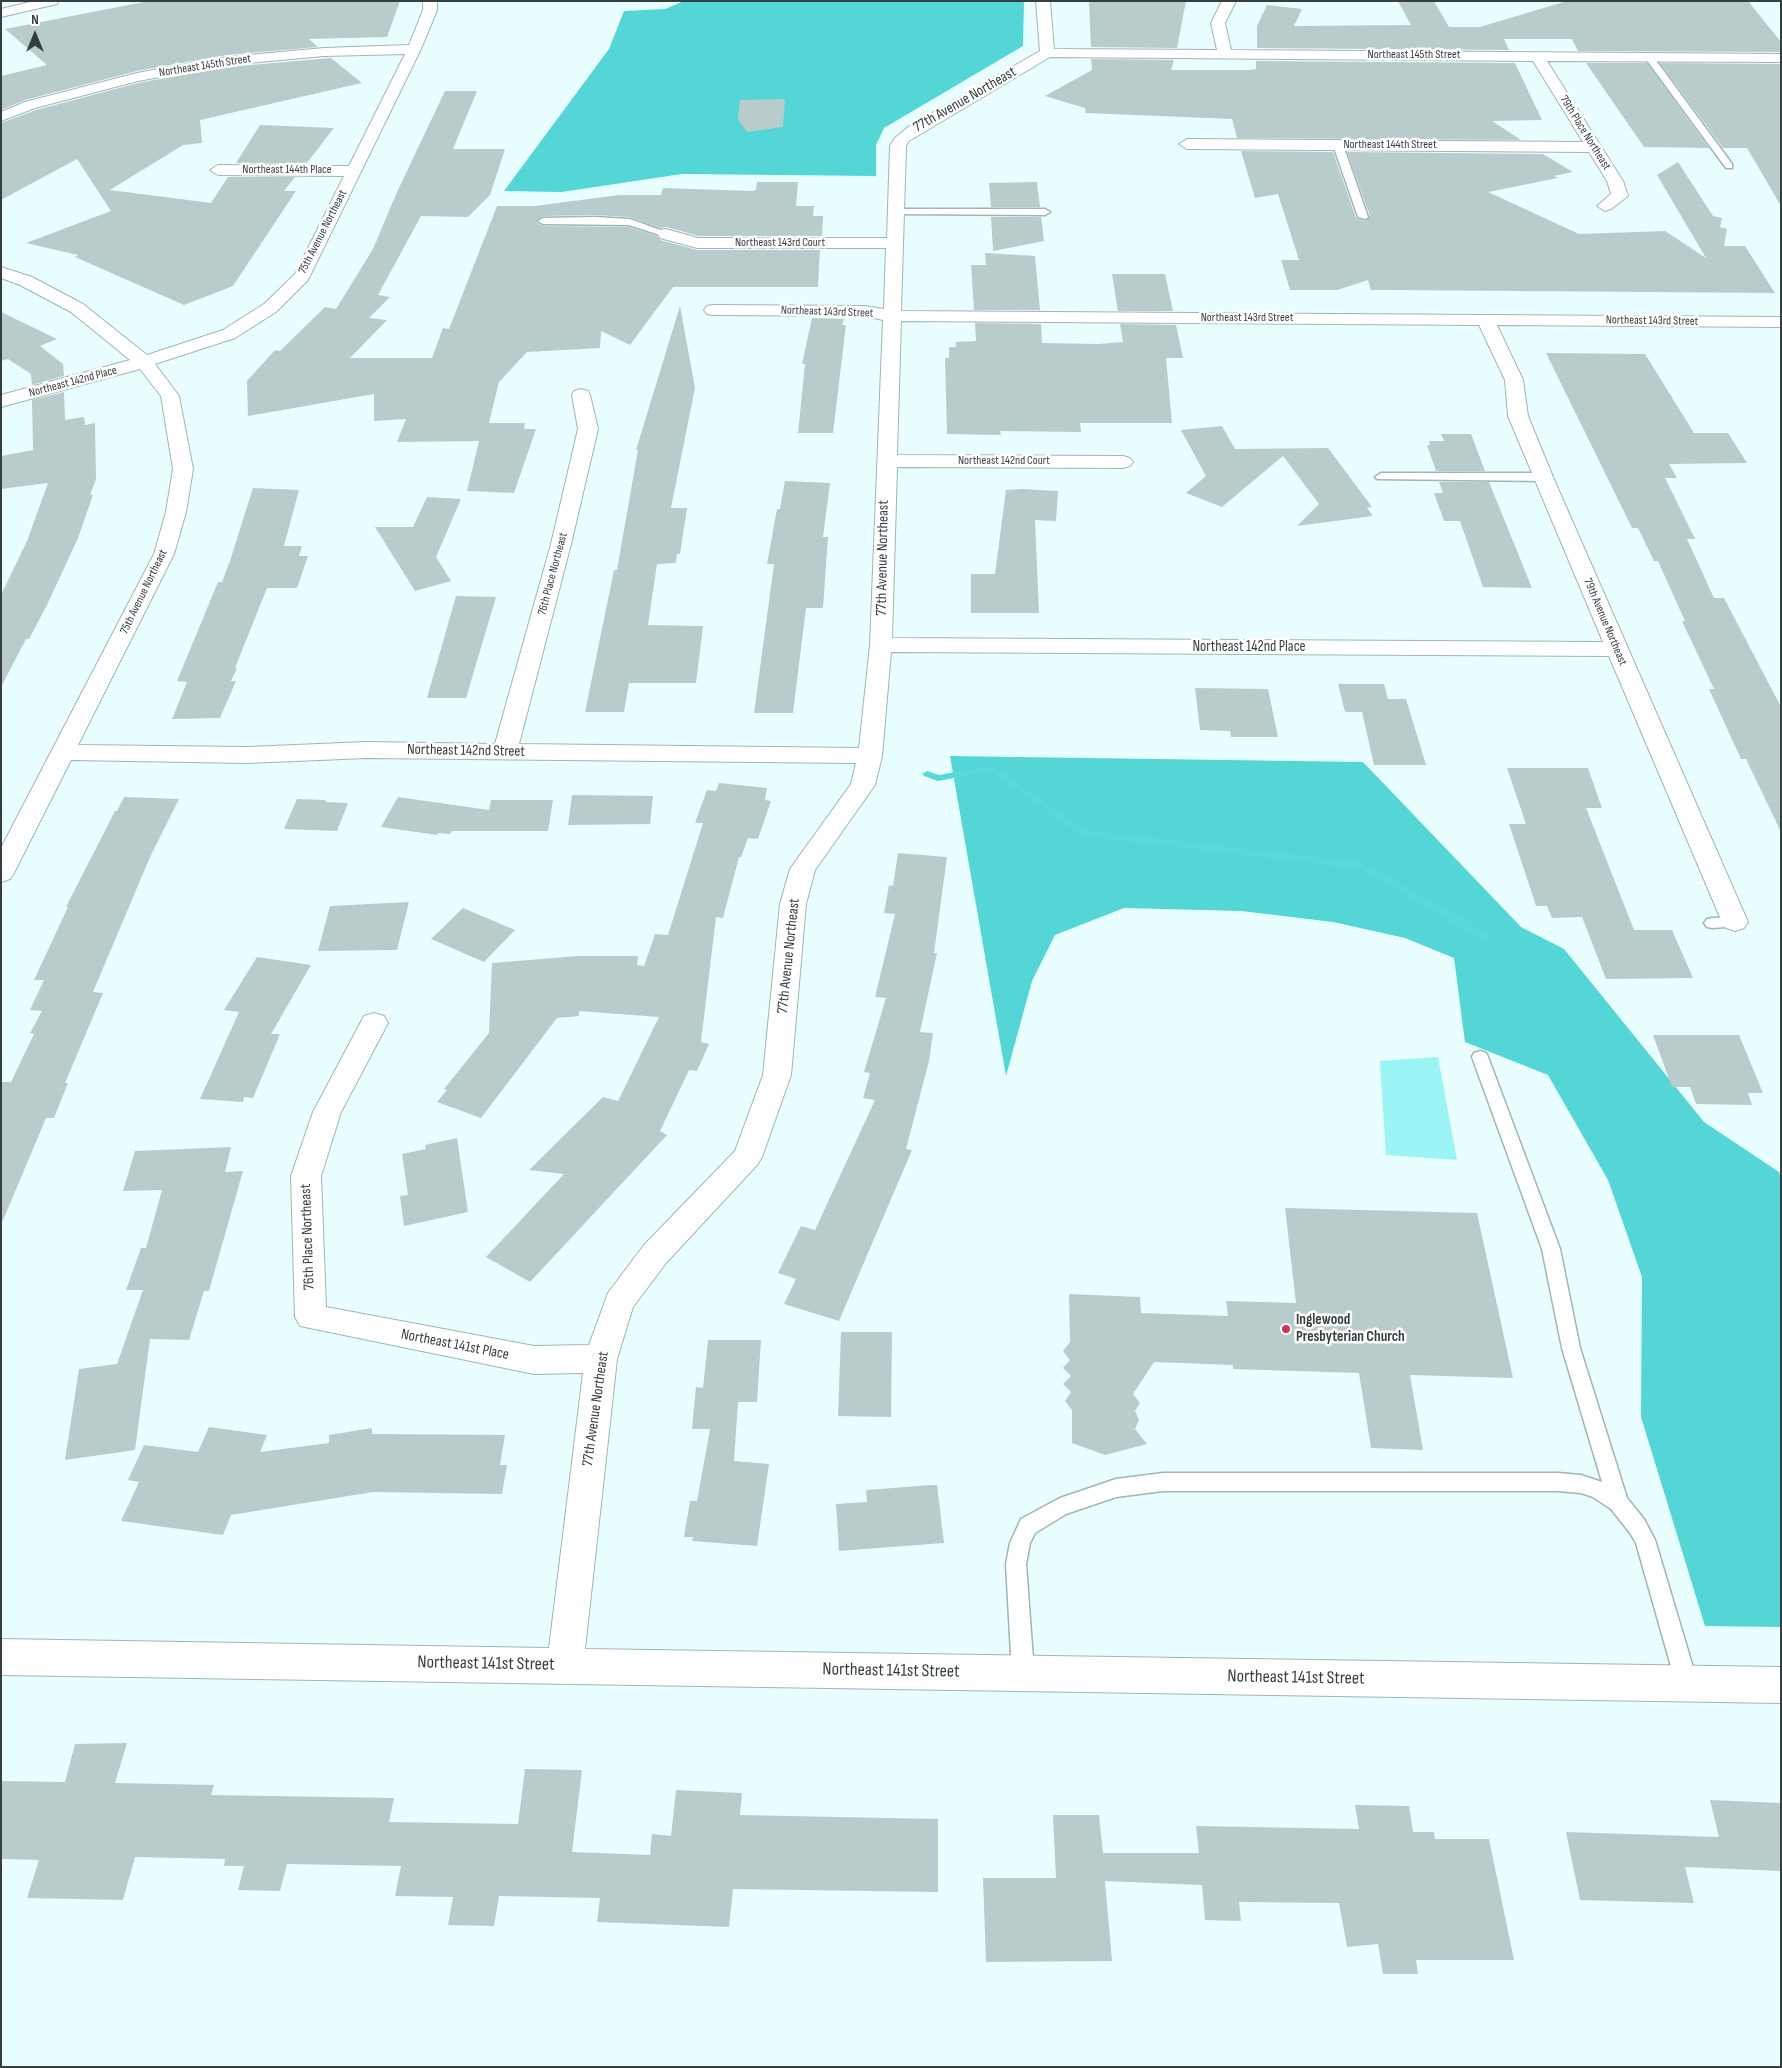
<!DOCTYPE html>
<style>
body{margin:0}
#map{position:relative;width:1782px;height:2068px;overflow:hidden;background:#e9ffff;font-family:"Sofia Sans Condensed",sans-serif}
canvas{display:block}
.frame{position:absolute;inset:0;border:2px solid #363f3f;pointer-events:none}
.north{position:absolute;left:10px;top:10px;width:50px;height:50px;-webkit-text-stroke:4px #fff;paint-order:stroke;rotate:0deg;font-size:14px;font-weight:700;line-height:20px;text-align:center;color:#363f3f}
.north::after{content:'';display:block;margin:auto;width:18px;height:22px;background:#363f3f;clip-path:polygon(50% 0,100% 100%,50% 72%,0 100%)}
</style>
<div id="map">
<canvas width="1782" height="2068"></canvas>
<div class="frame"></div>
<div class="north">N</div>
</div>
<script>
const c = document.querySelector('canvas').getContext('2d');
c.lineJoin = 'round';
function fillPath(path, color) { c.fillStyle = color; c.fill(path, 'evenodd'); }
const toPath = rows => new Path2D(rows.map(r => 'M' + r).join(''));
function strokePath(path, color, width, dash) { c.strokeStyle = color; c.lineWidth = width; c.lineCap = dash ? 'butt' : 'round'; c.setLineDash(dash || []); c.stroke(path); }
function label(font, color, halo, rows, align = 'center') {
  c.font = font + ' "Sofia Sans Condensed",sans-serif'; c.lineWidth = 5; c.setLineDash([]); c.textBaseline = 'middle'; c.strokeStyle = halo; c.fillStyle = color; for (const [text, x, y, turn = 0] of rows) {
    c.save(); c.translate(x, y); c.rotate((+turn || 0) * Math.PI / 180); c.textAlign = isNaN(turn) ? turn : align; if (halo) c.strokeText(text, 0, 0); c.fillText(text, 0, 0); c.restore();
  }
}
fillPath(toPath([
 [1438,1057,1457,1160,1386,1155,1380,1061]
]), '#9bf5f5');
fillPath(toPath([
 [684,1,1024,1,1023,46,884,128,876,145,876,176,682,174,562,192,504,191,609,49,624,11,665,9],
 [950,756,1363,762,1521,927,1564,949,1704,1122,1779,1172,1781,1177,1781,1627,1705,1626,1641,1417,1642,1277,1608,1180,1548,1075,1465,1042,1454,958,1405,938,1333,922,1241,911,1124,908,1055,935,1032,981,1006,1076]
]), '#54d5d6');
fillPath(toPath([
 [995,767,1085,830,1362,862,1488,933,1489,936,1488,939,1480,939,1360,869,1082,836,993,773,976,774,938,781,924,776,922,774,927,771,939,775,976,768,995,767]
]), '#58d8d9');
fillPath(toPath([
 [149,1,400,1,387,37,309,39,318,47,227,55,137,71,25,100,1,110,1,76,47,65,5,29],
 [1089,1,1186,1,1177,48,1091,47],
 [1398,1,1434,1,1449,27,1480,27,1567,1,1748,1,1781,42,1781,52,1578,51,1572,39,1504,39,1509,50,1257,48,1257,26,1267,5,1302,9,1294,26,1411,25],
 [331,58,362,83,200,120,202,143,183,145,110,190,211,203,228,177,295,177,284,191,296,191,233,286,184,305,75,257,78,255,26,243,111,211,77,159,1,200,1,123,36,110,138,83,227,67],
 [1091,59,1174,60,1171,70,1249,70,1256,69,1256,61,1515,63,1542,120,1492,121,1521,140,1237,138,1232,119,1086,113,1085,108,1045,96,1092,70],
 [1586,63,1647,63,1709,148,1644,147],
 [1660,63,1781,64,1781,206,1747,148,1723,148],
 [445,91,477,91,453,149,505,149,490,195,468,217,421,216,378,295,390,297,369,318,387,320,350,358,432,358,443,328,449,329,497,206,535,206,619,195,661,195,663,188,752,191,756,190,757,182,798,182,796,206,814,206,813,216,823,216,822,236,698,236,667,227,660,228,630,217,594,215,543,216,536,222,543,226,629,227,657,236,660,240,697,250,820,250,818,287,673,287,630,345,601,331,600,348,527,352,499,382,489,423,525,423,524,429,536,429,514,493,467,491,479,441,397,442,406,419,374,421,374,394,248,416,247,381,275,350,280,351,325,307,336,309,373,249,397,192],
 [785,99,783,127,747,132,738,119,740,100],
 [260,125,334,128,306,164,236,163],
 [1241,151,1333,152,1356,218,1366,221,1370,216,1347,152,1543,154,1573,172,1554,176,1558,178,1488,192,1579,234,1665,231,1706,258,1657,175,1678,162,1713,216,1722,218,1720,227,1727,229,1724,246,1745,246,1775,293,1390,290,1371,290,1368,280,1337,290,1290,290,1281,260,1299,260,1278,194,1255,198],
 [1037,182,1040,207,991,207,989,183],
 [991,217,1041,217,1044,241,993,251],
 [985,253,1035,256,1040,310,974,310,971,265,986,265],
 [1112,274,1165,274,1173,311,1118,311],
 [680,306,695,388,671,508,687,508,680,554,677,554,676,563,657,564,648,625,703,626,696,683,629,683,624,712,585,712,614,570,617,570,638,450,636,450],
 [1,312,57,339,40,346,63,364,64,376,32,385,31,374,8,359,1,361],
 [812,318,844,319,842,325,846,325,833,433,798,433,805,364,802,364],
 [975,323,1041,324,1042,343,1098,344,1123,342,1120,324,1176,325,1183,358,1166,358,1172,423,1080,423,1081,432,1000,431,1001,435,947,434,945,358,949,358,949,347,956,347,956,342,976,341],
 [1546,353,1645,354,1694,433,1728,433,1747,463,1669,464,1677,478,1665,478,1695,539,1687,539,1714,598,1724,598,1781,707,1781,832,1746,759,1741,759,1709,689,1714,689,1682,621,1685,621,1658,561,1654,561,1638,528,1632,528],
 [64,392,65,420,84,417,85,425,95,423,96,479,90,495,93,495,78,538,47,605,29,639,26,639,1,687,1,595,27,541,48,483,1,489,1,456,33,450,32,400],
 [1222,426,1235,449,1328,448,1372,507,1367,508,1373,516,1297,526,1319,504,1283,456,1222,507,1186,493,1206,476,1181,430],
 [1441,434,1471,434,1485,471,1436,471,1427,445,1430,445,1429,441,1444,441],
 [785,481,830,483,823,537,828,537,823,608,806,608,793,713,754,713,774,564,767,564,777,509,780,509],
 [1439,482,1489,482,1532,588,1483,587,1460,521,1444,521,1434,493,1443,493],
 [253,488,299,490,284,546,302,546,299,556,308,556,297,588,267,588,235,668,237,668,231,681,236,681,220,718,172,719,187,682,177,681,218,582,222,582,230,561],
 [1022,489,1058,491,1056,521,1035,520,1039,613,971,613,971,574,995,574,1006,490],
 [427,497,461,499,436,557,451,581,415,591,375,527,413,527],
 [456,596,496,597,466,698,427,698],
 [1338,684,1384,684,1388,699,1406,699,1426,765,1374,765,1362,712,1345,712],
 [1195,688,1268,689,1278,737,1231,737,1230,731,1200,730],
 [1507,768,1588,768,1602,808,1586,808,1634,930,1672,930,1693,978,1606,979,1582,917,1552,918,1547,906,1536,906,1509,824,1526,824],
 [719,783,767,788,765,800,771,801,758,839,748,838,741,857,739,857,723,918,716,917,701,1042,709,1044,697,1071,689,1070,660,1131,667,1135,530,1282,486,1257,564,1174,529,1170,603,1097,618,1101,659,1017,579,1011,579,1016,557,1018,481,1118,437,1102,447,1090,444,1089,489,1033,492,963,578,956,638,956,637,965,644,966,655,934,668,935,703,823,695,823,707,790,716,791],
 [572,795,653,796,650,824,568,825],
 [124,797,179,799,150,857,93,992,103,993,65,1083,68,1083,54,1118,46,1118,1,1225,1,1082,11,1082,34,1034,30,1033,42,1011,30,1010,44,980,34,980,68,907,66,907,115,811,117,811],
 [398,797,489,810,491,800,553,800,548,831,452,831,450,834,438,833,437,835,381,827],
 [297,799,326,800,325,802,348,803,337,831,284,829],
 [898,853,947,857,934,953,937,953,920,1032,933,1033,929,1061,906,1149,912,1150,839,1321,784,1304,796,1279,778,1273,801,1226,815,1230,875,1100,863,1098,870,1073,864,1072,886,998,875,997,895,914,884,913,889,885,893,886],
 [409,902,397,950,318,951,330,906],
 [463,908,515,930,484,962,431,939],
 [257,957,311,965,271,1034,280,1034,253,1098,244,1097,243,1102,200,1099,239,1012,224,1010],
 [1653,1035,1739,1035,1763,1093,1748,1093,1752,1105,1696,1104,1690,1087,1672,1087],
 [457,1138,468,1212,404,1226,400,1196,408,1195,402,1154,426,1149,425,1145],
 [231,1147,225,1172,243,1171,209,1291,204,1291,189,1340,150,1339,135,1450,65,1460,79,1369,117,1364,143,1290,126,1290,141,1248,146,1248,162,1190,123,1191,135,1151],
 [1285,1208,1477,1213,1513,1378,1410,1375,1423,1450,1371,1448,1359,1373,1233,1369,1233,1365,1154,1362,1133,1394,1140,1403,1135,1411,1139,1420,1135,1429,1147,1444,1105,1455,1072,1443,1072,1410,1065,1401,1071,1392,1063,1384,1071,1376,1063,1368,1070,1360,1063,1351,1070,1342,1069,1294,1140,1297,1141,1313,1228,1316,1226,1301,1296,1303],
 [841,1332,892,1332,891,1417,838,1416],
 [708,1340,761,1340,757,1402,738,1402,734,1461,769,1464,757,1546,692,1541,693,1537,684,1537,690,1501,697,1501,710,1429,692,1429,696,1387,703,1388],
 [209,1427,267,1435,260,1452,329,1443,329,1435,372,1428,372,1434,505,1435,500,1465,507,1465,502,1494,373,1492,231,1515,223,1535,121,1521,139,1482,128,1480,144,1445,198,1452],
 [932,1485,937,1485,944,1543,839,1551,836,1504,867,1502,866,1490],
 [127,1743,115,1783,214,1785,211,1795,394,1798,389,1822,518,1824,525,1769,582,1770,572,1852,650,1855,652,1834,671,1836,676,1790,742,1793,740,1815,938,1819,938,1892,733,1889,729,1927,597,1922,600,1898,499,1896,494,1926,448,1925,453,1897,395,1896,401,1866,287,1864,280,1891,238,1890,244,1866,224,1866,225,1859,135,1857,123,1900,27,1898,39,1860,1,1859,1,1781,65,1782,75,1744],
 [1710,1800,1781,1803,1781,1871,1685,1867,1694,1903,1580,1900,1566,1832,1719,1837],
 [1355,1805,1409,1806,1413,1832,1434,1832,1435,1839,1489,1839,1514,1960,1416,1960,1418,1974,1383,1974,1378,1944,1347,1947,1339,1903,1239,1902,1241,1921,1205,1920,1202,1885,1105,1881,1112,1961,986,1962,983,1878,1056,1878,1053,1815,1099,1815,1103,1853,1199,1853,1196,1826,1359,1829]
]), '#b7cccb');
const lane = toPath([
 [1646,55,1652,55,1732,164,1732,168,1726,168,1646,59,1646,55],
 [1338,142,1343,145,1368,217,1366,219,1358,217,1333,145,1338,142],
 [893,209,1045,209,1050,212,1045,215,896,214,891,211,893,209],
 [594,217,630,219,671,234,666,237,629,225,543,224,538,221,543,218,594,217],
 [1381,473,1543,473,1549,477,1543,481,1377,479,1375,477,1381,473],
 [1735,917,1740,918,1743,922,1740,926,1712,928,1707,927,1704,923,1707,919,1712,918,1735,917],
 [1480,1051,1486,1053,1488,1057,1560,1249,1580,1348,1627,1498,1644,1519,1655,1540,1698,1684,1695,1691,1687,1695,1679,1691,1676,1684,1636,1543,1630,1533,1611,1509,1593,1497,1581,1493,1558,1491,1163,1491,1116,1497,1066,1514,1035,1533,1030,1543,1026,1564,1034,1673,1031,1680,1023,1683,1015,1680,1012,1673,1006,1564,1010,1543,1021,1519,1060,1498,1116,1479,1163,1473,1558,1473,1581,1475,1602,1482,1562,1348,1542,1249,1472,1057,1474,1053,1480,1051]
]);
const street = toPath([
 [34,1,58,1,57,4,1,17,1,9,34,1],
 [423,1,437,1,437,10,421,49,308,280,276,312,235,338,155,364,179,396,193,469,186,512,174,554,78,745,248,747,366,742,495,744,551,544,578,429,572,395,574,391,581,389,588,391,590,395,598,429,571,544,519,744,859,748,870,645,883,320,865,316,713,315,707,314,704,310,707,306,713,305,865,306,884,309,886,248,697,248,660,238,658,234,660,230,666,229,698,238,887,238,890,146,895,138,908,127,1040,51,1036,1,1050,1,1054,49,1217,50,1211,23,1222,1,1236,1,1225,23,1231,50,1781,54,1781,62,1547,61,1623,181,1628,196,1611,209,1605,211,1597,206,1611,194,1607,181,1589,152,1187,149,1179,144,1187,139,1583,142,1533,61,1050,57,909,141,906,146,901,311,1781,317,1781,327,1497,325,1523,380,1528,416,1553,477,1748,922,1744,928,1735,931,1726,928,1722,922,1609,656,891,652,882,756,875,785,815,870,806,904,791,1075,762,1157,757,1165,666,1263,633,1307,617,1359,585,1649,1781,1667,1781,1703,1,1675,1,1639,549,1648,583,1373,534,1374,300,1326,295,1317,291,1176,313,1112,364,1016,374,1013,384,1016,388,1023,341,1112,321,1176,326,1307,534,1346,589,1345,608,1293,644,1245,735,1151,763,1075,780,904,790,869,851,784,856,763,366,758,248,763,71,760,14,873,10,879,1,882,1,848,154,554,166,512,173,469,161,396,140,369,1,407,1,395,130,360,71,312,20,285,1,278,1,267,32,277,83,304,147,355,223,330,264,304,295,274,344,176,218,175,210,170,218,165,349,166,405,54,324,56,227,65,138,81,35,108,1,121,1,112,25,102,137,73,227,57,324,48,409,45,423,10,423,1],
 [901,321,1479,325,1505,380,1508,416,1603,642,892,638,897,467,1123,468,1130,466,1133,462,1130,458,1123,456,897,455,901,321]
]);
strokePath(lane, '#a0b5b4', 3);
strokePath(street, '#a0b5b4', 2);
fillPath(lane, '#fff');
fillPath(street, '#fff');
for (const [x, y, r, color] of [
 [1286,1329,5,"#c93951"]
]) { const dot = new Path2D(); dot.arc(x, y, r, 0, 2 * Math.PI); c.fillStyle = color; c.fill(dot); strokePath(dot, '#fff', 2); }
label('12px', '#363f3f', '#fff', [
 ["Northeast 145th Street",1414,55],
 ["Northeast 145th Street",205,66,-9],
 ["79th Place Northeast",1585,133,58],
 ["Northeast 144th Street",1390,145],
 ["Northeast 144th Place",287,170],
 ["75th Avenue Northeast",323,232,-63],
 ["Northeast 143rd Court",780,243],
 ["Northeast 143rd Street",827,312,2],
 ["Northeast 143rd Street",1247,318],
 ["Northeast 143rd Street",1652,321,1],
 ["Northeast 142nd Place",73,382,-15],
 ["Northeast 142nd Court",1004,461],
 ["76th Place Northeast",553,574,-75],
 ["75th Avenue Northeast",144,592,-64],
 ["79th Avenue Northeast",1605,622,67]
]);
label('15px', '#363f3f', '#fff', [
 ["77th Avenue Northeast",965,100,-30],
 ["77th Avenue Northeast",883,558,-89],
 ["Northeast 142nd Place",1249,647],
 ["Northeast 142nd Street",466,751,1],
 ["77th Avenue Northeast",789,956,-84],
 ["76th Place Northeast",308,1237,-92],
 ["Northeast 141st Place",455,1345,11],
 ["77th Avenue Northeast",596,1409,-82]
]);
label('bold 15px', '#363f3f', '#fff', [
 ["Inglewood",1296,1320],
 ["Presbyterian Church",1296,1337]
], 'left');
label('18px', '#363f3f', '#fff', [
 ["Northeast 141st Street",486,1664,1],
 ["Northeast 141st Street",891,1671,1],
 ["Northeast 141st Street",1296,1678,1]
]);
</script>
